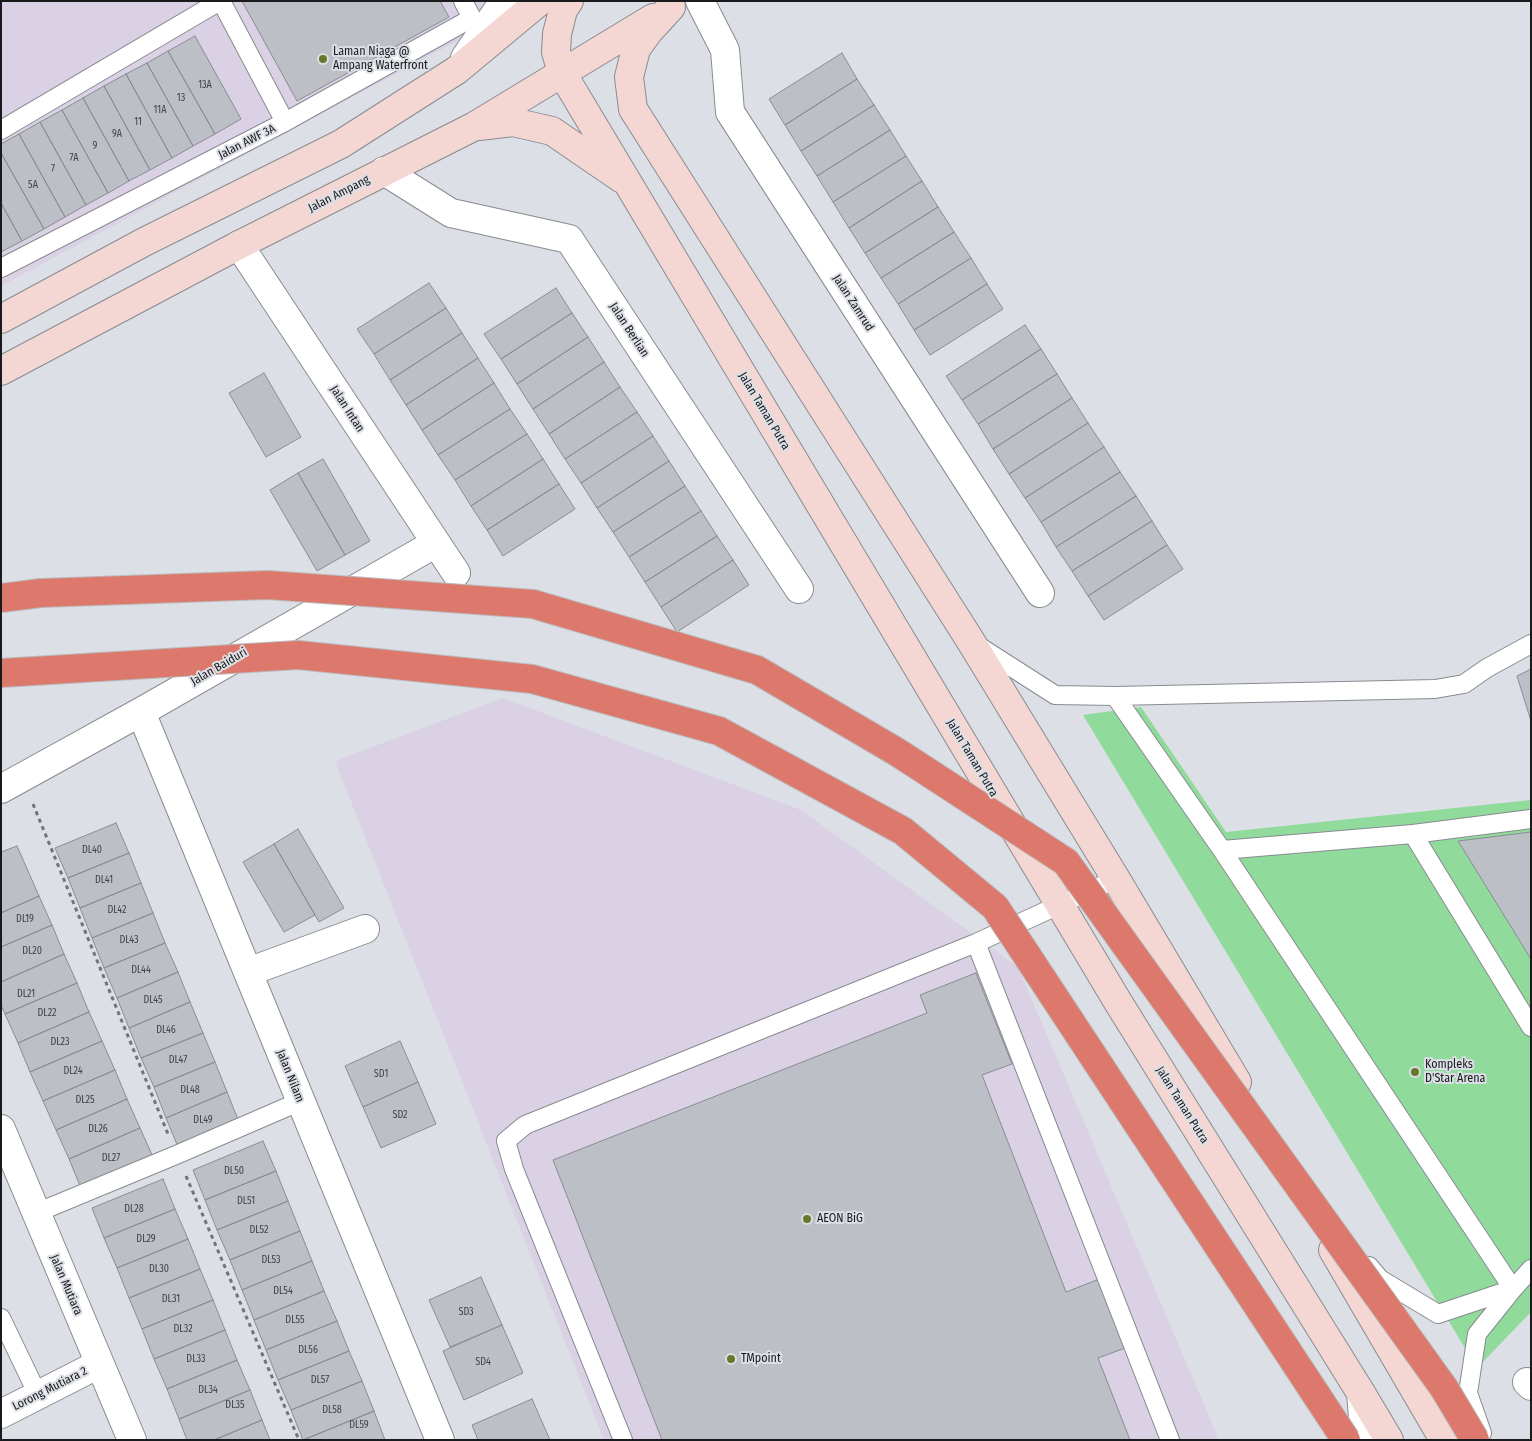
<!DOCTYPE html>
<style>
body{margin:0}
#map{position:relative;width:1532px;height:1441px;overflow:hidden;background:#dcdfe5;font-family:"Fira Sans Condensed",sans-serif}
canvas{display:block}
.frame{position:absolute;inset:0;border:2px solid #191a1c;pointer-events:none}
</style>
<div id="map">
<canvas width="1532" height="1441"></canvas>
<div class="frame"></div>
</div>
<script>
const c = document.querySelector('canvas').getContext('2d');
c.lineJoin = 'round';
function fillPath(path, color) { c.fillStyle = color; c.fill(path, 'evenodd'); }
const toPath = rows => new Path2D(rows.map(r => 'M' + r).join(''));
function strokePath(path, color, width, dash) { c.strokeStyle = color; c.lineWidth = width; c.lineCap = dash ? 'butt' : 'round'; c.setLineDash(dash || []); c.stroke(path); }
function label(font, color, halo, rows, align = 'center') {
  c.font = font + ' "Fira Sans Condensed",sans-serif'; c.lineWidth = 4; c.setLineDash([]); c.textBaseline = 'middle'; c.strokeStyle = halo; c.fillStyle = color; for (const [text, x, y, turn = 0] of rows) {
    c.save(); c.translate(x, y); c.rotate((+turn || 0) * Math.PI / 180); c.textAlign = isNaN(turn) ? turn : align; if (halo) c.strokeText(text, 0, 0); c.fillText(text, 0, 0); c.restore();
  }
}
fillPath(toPath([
 [1,1,491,1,483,27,1,286],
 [503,698,801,810,1018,967,1219,1440,604,1440,335,761]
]), '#dad1e5');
fillPath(toPath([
 [1141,707,1226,832,1531,800,1531,1312,1477,1368,1083,715]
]), '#90db9b');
const building = toPath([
 [242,1,440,1,449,17,297,101,242,1],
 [195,36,241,119,215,134,168,51,195,36],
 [168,51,215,134,193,146,147,63,168,51],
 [842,53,857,79,785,125,769,99,842,53],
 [147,63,193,146,172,158,126,74,147,63],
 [126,74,172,158,150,170,104,86,126,74],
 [857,79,874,105,801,151,785,125,857,79],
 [104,86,150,170,129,181,83,98,104,86],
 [83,98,129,181,108,193,62,110,83,98],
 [874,105,890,130,817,176,801,151,874,105],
 [62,110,108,193,86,205,40,122,62,110],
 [40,122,86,205,65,217,19,134,40,122],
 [890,130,906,156,833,202,817,176,890,130],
 [19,134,65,217,44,229,1,153,1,144,19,134],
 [1,153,44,229,22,241,1,203,1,153],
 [906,156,922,181,849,228,833,202,906,156],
 [922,181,938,207,865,253,849,228,922,181],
 [1,203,22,241,1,252,1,203],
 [938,207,954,232,881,278,865,253,938,207],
 [954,232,971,258,898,304,881,278,954,232],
 [971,258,987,284,914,330,898,304,971,258],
 [429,283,446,308,374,354,357,329,429,283],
 [987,284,1003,309,930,355,914,330,987,284],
 [556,288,572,313,501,359,484,334,556,288],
 [446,308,462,333,390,380,374,354,446,308],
 [572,313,588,337,517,384,501,359,572,313],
 [1025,325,1041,349,962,400,946,376,1025,325],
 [462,333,478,358,406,405,390,380,462,333],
 [588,337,604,362,533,409,517,384,588,337],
 [1041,349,1057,374,978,424,962,400,1041,349],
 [478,358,494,383,422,430,406,405,478,358],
 [604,362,620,387,549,434,533,409,604,362],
 [264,373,301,437,266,457,229,393,264,373],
 [1057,374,1072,398,993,449,978,424,1057,374],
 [494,383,510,409,438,455,422,430,494,383],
 [620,387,637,412,565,459,549,434,620,387],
 [1072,398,1088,423,1009,474,993,449,1072,398],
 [510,409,527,434,455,480,438,455,510,409],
 [637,412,653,436,581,483,565,459,637,412],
 [1088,423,1104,447,1025,498,1009,474,1088,423],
 [527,434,543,459,471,506,455,480,527,434],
 [653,436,669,461,597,508,581,483,653,436],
 [1104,447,1120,472,1041,522,1025,498,1104,447],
 [323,459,370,541,345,555,298,473,323,459],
 [543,459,559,484,487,530,471,506,543,459],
 [669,461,685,486,613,532,597,508,669,461],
 [1120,472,1136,496,1056,547,1041,522,1120,472],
 [298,473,345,555,317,571,270,490,298,473],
 [559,484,575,509,503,556,487,530,559,484],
 [685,486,701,511,629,557,613,532,685,486],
 [1136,496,1152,521,1072,571,1056,547,1136,496],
 [701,511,717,536,645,582,629,557,701,511],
 [1152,521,1167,545,1088,596,1072,571,1152,521],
 [717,536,733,560,661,607,645,582,717,536],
 [1167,545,1183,569,1104,620,1088,596,1167,545],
 [733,560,749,585,677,632,661,607,733,560],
 [1531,669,1531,721,1517,676,1531,669],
 [116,823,129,853,68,878,55,848,116,823],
 [298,829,344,908,319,922,274,844,298,829],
 [1531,832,1531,959,1458,841,1531,832],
 [274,844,315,915,284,932,243,862,274,844],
 [17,846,39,896,1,913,1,852,17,846],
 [129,853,141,883,80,908,68,878,129,853],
 [141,883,153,913,92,938,80,908,141,883],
 [39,896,52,925,1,947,1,913,39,896],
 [153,913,165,943,104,968,92,938,153,913],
 [52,925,64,954,1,982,1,947,52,925],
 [165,943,178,972,117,998,104,968,165,943],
 [64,954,77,983,5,1014,1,1005,1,982,64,954],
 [178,972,190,1002,129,1028,117,998,178,972],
 [976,973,1012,1064,982,1075,1066,1292,1102,1278,1128,1347,1098,1358,1130,1440,662,1440,553,1160,927,1013,920,995,976,973],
 [77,983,89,1012,18,1043,5,1014,77,983],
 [190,1002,203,1033,141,1058,129,1028,190,1002],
 [89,1012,102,1041,30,1072,18,1043,89,1012],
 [203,1033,215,1062,154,1087,141,1058,203,1033],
 [102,1041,115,1070,43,1101,30,1072,102,1041],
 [400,1041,418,1082,363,1107,345,1066,400,1041],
 [215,1062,227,1092,166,1118,154,1087,215,1062],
 [115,1070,127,1099,56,1130,43,1101,115,1070],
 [418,1082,436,1124,381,1148,363,1107,418,1082],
 [227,1092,239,1122,178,1147,166,1118,227,1092],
 [127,1099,140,1128,69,1159,56,1130,127,1099],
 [140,1128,153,1157,81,1188,69,1159,140,1128],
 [263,1141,276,1171,205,1200,193,1170,263,1141],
 [276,1171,288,1201,217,1230,205,1200,276,1171],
 [163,1179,175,1209,104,1238,92,1208,163,1179],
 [288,1201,300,1231,230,1260,217,1230,288,1201],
 [175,1209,188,1239,117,1268,104,1238,175,1209],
 [300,1231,312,1261,242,1290,230,1260,300,1231],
 [188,1239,200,1269,129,1298,117,1268,188,1239],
 [312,1261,324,1291,254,1320,242,1290,312,1261],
 [200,1269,213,1300,142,1329,129,1298,200,1269],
 [481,1277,502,1325,450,1347,429,1300,481,1277],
 [324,1291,337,1321,266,1350,254,1320,324,1291],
 [213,1300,225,1330,154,1359,142,1329,213,1300],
 [337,1321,349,1351,278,1380,266,1350,337,1321],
 [502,1325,523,1373,464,1400,443,1351,502,1325],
 [225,1330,237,1360,167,1389,154,1359,225,1330],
 [349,1351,362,1381,291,1410,278,1380,349,1351],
 [237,1360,250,1390,179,1419,167,1389,237,1360],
 [362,1381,374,1411,303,1440,291,1410,362,1381],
 [250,1390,262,1420,214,1440,187,1440,179,1419,250,1390],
 [532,1399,550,1440,478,1440,472,1425,532,1399],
 [374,1411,385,1440,303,1440,374,1411],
 [262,1420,270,1440,214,1440,262,1420]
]);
fillPath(building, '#bcbfc5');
strokePath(building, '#898c92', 1);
const lane = toPath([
 [221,1,285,122],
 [1,130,220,1],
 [1,268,285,122,472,18,463,1],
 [977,645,1055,695,1115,696,1222,850,1513,1289],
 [1115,696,1435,689,1464,684,1487,668,1531,644],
 [1413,834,1531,819],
 [1222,850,1413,834,1531,1027],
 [976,943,1170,1440],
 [36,1213,176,1155,301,1101],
 [1369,1266,1380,1279,1438,1314,1513,1289],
 [1,1318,38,1395],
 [1482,1433,1468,1393,1477,1334,1513,1289,1531,1269],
 [623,1440,514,1169,506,1141,525,1125,976,943,1116,879]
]);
const street = toPath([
 [700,1,725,50,730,112,1040,593],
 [465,58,504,1],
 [384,171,451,213,569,239,799,589],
 [239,245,456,573],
 [141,712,440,1440],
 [1,789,146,709,436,543],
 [248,972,365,929],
 [1,1129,132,1440],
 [1527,1382,1531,1386],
 [1361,1393,1365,1440],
 [1,1414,99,1364]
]);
const secondary = toPath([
 [569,1,563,10,557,34,556,52,562,73,1118,1002,1361,1393,1389,1440],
 [671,7,649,31,636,49,629,77,633,109,970,640,1116,879,1237,1082],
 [479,126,513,122,552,131,622,179],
 [1,319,144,242,341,144,457,70,540,1],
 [1,371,239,245,473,127,653,18],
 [1333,1250,1444,1440]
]);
strokePath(lane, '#888b90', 20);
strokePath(street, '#888b90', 30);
strokePath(secondary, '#888b90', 30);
strokePath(toPath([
 [33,804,168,1134],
 [186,1176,299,1440]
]), '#727478', 3, [4, 4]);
strokePath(lane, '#fff', 18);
strokePath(street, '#fff', 28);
strokePath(secondary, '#f4d7d3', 28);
const highwayBridge = toPath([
 [1,598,41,593,268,585,533,604,757,670,897,752,1066,862,1444,1388,1475,1440],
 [1,673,298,655,532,679,719,731,903,831,995,907,1346,1440]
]);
strokePath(highwayBridge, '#bababb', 30, []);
strokePath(highwayBridge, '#dc796c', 28);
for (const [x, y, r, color] of [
 [323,59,5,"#647929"],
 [1415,1072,5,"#647929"],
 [807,1219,5,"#647929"],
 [731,1359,5,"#647929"]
]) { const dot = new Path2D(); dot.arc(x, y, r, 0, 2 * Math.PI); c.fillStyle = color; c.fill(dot); strokePath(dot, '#dcdfe5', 2); }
label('10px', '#424346', null, [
 ["13A",205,85],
 ["13",181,98],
 ["11A",160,110],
 ["11",138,122],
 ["9A",117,134],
 ["9",95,146],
 ["7A",74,158],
 ["7",53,169],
 ["5A",33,185],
 ["DL40",92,850],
 ["DL41",104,880],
 ["DL42",117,910],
 ["DL19",25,919],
 ["DL43",129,940],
 ["DL20",32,951],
 ["DL44",141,970],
 ["DL21",26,994],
 ["DL45",153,1000],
 ["DL22",47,1013],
 ["DL46",166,1030],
 ["DL23",60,1042],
 ["DL47",178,1060],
 ["DL24",73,1071],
 ["SD1",381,1074],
 ["DL48",190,1090],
 ["DL25",85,1100],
 ["SD2",400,1115],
 ["DL49",203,1120],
 ["DL26",98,1129],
 ["DL27",111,1158],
 ["DL50",234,1171],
 ["DL51",246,1201],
 ["DL28",134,1209],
 ["DL52",259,1230],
 ["DL29",146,1239],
 ["DL53",271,1260],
 ["DL30",159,1269],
 ["DL54",283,1291],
 ["DL31",171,1299],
 ["SD3",466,1312],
 ["DL55",295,1320],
 ["DL32",183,1329],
 ["DL56",308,1350],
 ["DL33",196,1359],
 ["SD4",483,1362],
 ["DL57",320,1380],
 ["DL34",208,1390],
 ["DL35",235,1405],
 ["DL58",332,1410],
 ["DL59",359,1425]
]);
label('12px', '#191a1c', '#dcdfe5', [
 ["Laman Niaga @",333,52],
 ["Ampang Waterfront",333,66],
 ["Kompleks",1425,1065],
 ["D'Star Arena",1425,1079],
 ["AEON BiG",817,1219],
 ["TMpoint",741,1359]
], 'left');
label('12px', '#191a1c', '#dcdfe5', [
 ["Jalan AWF 3A",247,142,-27],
 ["Jalan Ampang",339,194,-27],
 ["Jalan Zamrud",853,303,57],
 ["Jalan Berlian",629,330,57],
 ["Jalan Intan",347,409,57],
 ["Jalan Taman Putra",764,411,59],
 ["Jalan Baiduri",219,667,-30],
 ["Jalan Taman Putra",972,758,59],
 ["Jalan Nilam",290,1076,68],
 ["Jalan Taman Putra",1182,1105,58],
 ["Jalan Mutiara",66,1285,67],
 ["Lorong Mutiara 2",50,1389,-27]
]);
</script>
